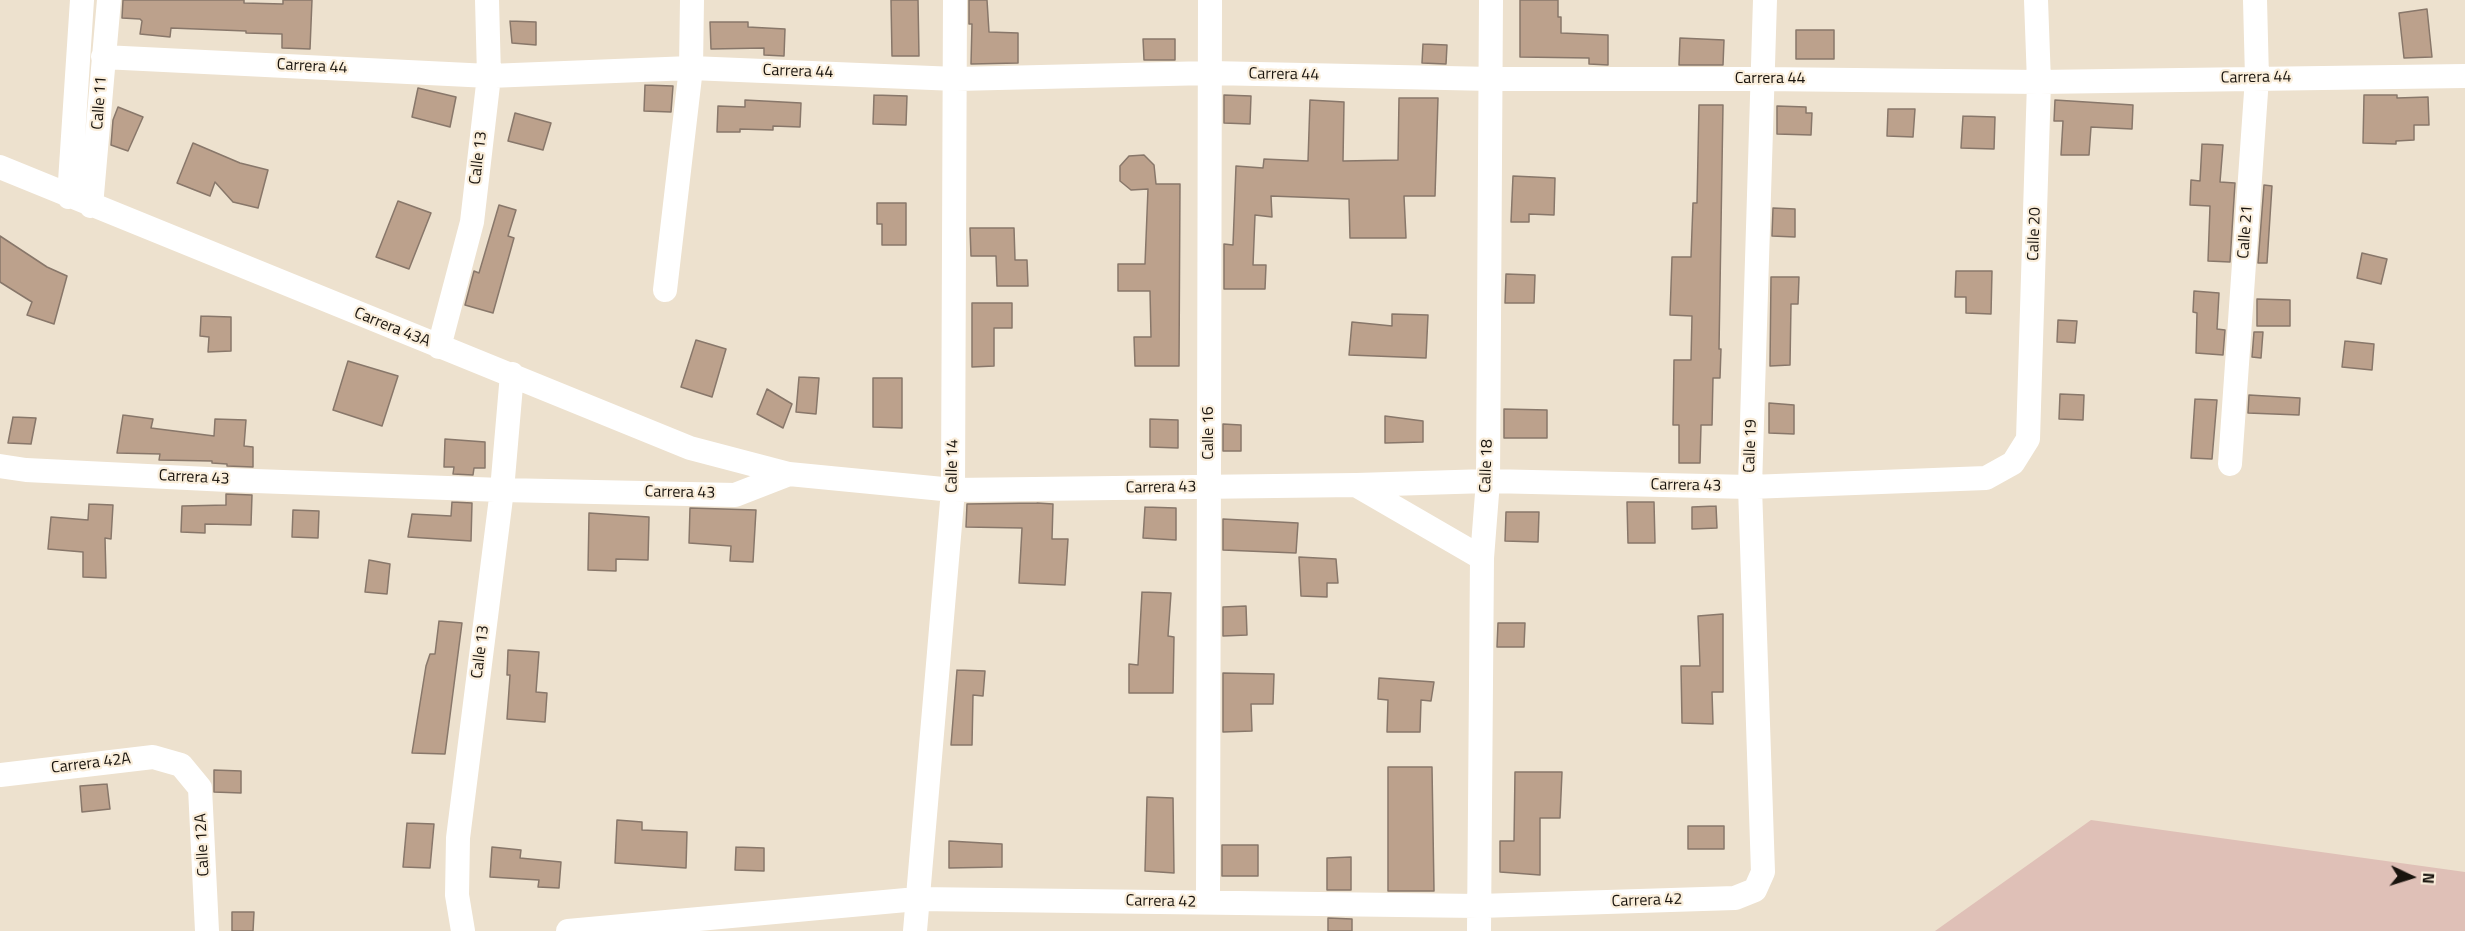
<!DOCTYPE html>
<style>
body{margin:0}
#map{position:relative;width:2465px;height:931px;overflow:hidden;background:#ede1ce;font-family:"Titillium Web",sans-serif}
canvas{display:block}
.north{position:absolute;left:2381px;top:847px;width:60px;height:60px;-webkit-text-stroke:4px #faeedb;paint-order:stroke;rotate:94deg;font-size:16px;font-weight:700;line-height:24px;text-align:center;color:#19140e}
.north::after{content:'';display:block;margin:auto;width:21px;height:27px;background:#19140e;clip-path:polygon(50% 0,100% 100%,50% 72%,0 100%)}
</style>
<div id="map">
<canvas width="2465" height="931"></canvas>
<div class="north">N</div>
</div>
<script>
const c = document.querySelector('canvas').getContext('2d');
c.lineJoin = 'round';
function fillPath(path, color) { c.fillStyle = color; c.fill(path, 'evenodd'); }
const toPath = rows => new Path2D(rows.map(r => 'M' + r).join(''));
function strokePath(path, color, width, dash) { c.strokeStyle = color; c.lineWidth = width; c.lineCap = dash ? 'butt' : 'round'; c.setLineDash(dash || []); c.stroke(path); }
function label(font, color, halo, rows, align = 'center') {
  c.font = font + ' "Titillium Web",sans-serif'; c.lineWidth = 4.5; c.setLineDash([]); c.textBaseline = 'middle'; c.strokeStyle = halo; c.fillStyle = color; for (const [text, x, y, turn = 0] of rows) {
    c.save(); c.translate(x, y); c.rotate((+turn || 0) * Math.PI / 180); c.textAlign = isNaN(turn) ? turn : align; if (halo) c.strokeText(text, 0, 0); c.fillText(text, 0, 0); c.restore();
  }
}
fillPath(toPath([
 [2091,820,2465,872,2465,931,1935,931]
]), '#dfc0b7');
const building = toPath([
 [123,0,244,0,244,3,283,4,283,0,312,0,310,49,282,48,282,34,246,33,246,31,171,28,170,37,140,34,142,21,140,19,122,18,123,0],
 [891,0,918,0,919,56,892,56,891,0],
 [969,0,987,0,989,32,1018,33,1018,63,971,64,972,24,969,24,969,0],
 [1520,0,1558,0,1558,17,1561,17,1561,33,1608,35,1608,65,1589,64,1589,58,1520,57,1520,0],
 [2427,9,2432,57,2404,58,2399,13,2427,9],
 [510,21,536,22,536,45,512,43,510,21],
 [710,22,748,22,748,27,785,29,784,56,764,55,764,48,711,49,710,22],
 [1796,30,1834,30,1834,59,1796,59,1796,30],
 [1680,38,1724,40,1723,65,1679,65,1680,38],
 [1143,39,1175,39,1175,60,1144,60,1143,39],
 [1423,44,1447,45,1446,64,1422,63,1423,44],
 [645,85,673,86,671,112,644,111,645,85],
 [418,88,456,97,450,127,412,117,418,88],
 [874,95,907,96,906,125,873,124,874,95],
 [1224,95,1251,96,1250,124,1224,123,1224,95],
 [2364,95,2397,95,2397,98,2428,97,2429,125,2414,125,2414,140,2396,141,2396,144,2363,143,2364,95],
 [1399,98,1438,98,1435,196,1404,196,1406,238,1350,238,1349,199,1271,196,1272,217,1255,215,1253,265,1266,265,1265,289,1224,289,1224,244,1233,245,1236,166,1263,168,1264,159,1308,161,1310,100,1344,102,1343,161,1398,160,1399,98],
 [745,100,801,103,800,127,773,126,773,130,740,129,740,132,717,132,718,106,745,107,745,100],
 [2055,100,2133,105,2132,129,2091,127,2089,155,2061,155,2063,121,2054,121,2055,100],
 [1699,105,1723,105,1719,349,1721,349,1720,378,1713,378,1712,425,1701,425,1700,463,1679,463,1679,425,1673,425,1674,360,1691,360,1692,316,1670,315,1672,257,1691,257,1693,203,1697,203,1699,105],
 [1777,106,1806,107,1806,113,1812,113,1811,135,1777,134,1777,106],
 [118,107,143,117,128,151,111,145,113,120,118,107],
 [1888,109,1915,109,1913,137,1887,136,1888,109],
 [515,113,551,123,543,150,508,141,515,113],
 [1963,116,1995,117,1994,149,1961,148,1963,116],
 [193,143,240,163,268,170,258,208,233,202,215,182,210,196,177,183,193,143],
 [2202,144,2223,145,2220,182,2235,183,2230,262,2208,261,2210,206,2190,205,2191,180,2200,181,2202,144],
 [1144,155,1154,165,1156,184,1180,184,1179,366,1135,366,1134,337,1151,337,1150,291,1118,291,1118,264,1145,264,1148,189,1131,190,1120,181,1120,166,1129,156,1144,155],
 [1513,176,1555,178,1554,215,1529,214,1529,222,1511,222,1513,176],
 [2264,185,2272,186,2267,263,2258,263,2264,185],
 [398,201,431,213,409,269,376,257,398,201],
 [877,203,906,203,906,245,882,245,882,224,877,224,877,203],
 [499,205,516,210,508,236,514,238,493,313,465,305,474,271,479,273,499,205],
 [1773,208,1795,209,1795,237,1772,236,1773,208],
 [970,228,1014,228,1015,260,1027,260,1028,286,997,286,996,256,971,256,970,228],
 [0,236,47,267,67,276,54,324,27,315,32,302,0,282,0,236],
 [2362,253,2387,259,2381,284,2357,278,2362,253],
 [1956,271,1992,271,1991,314,1966,313,1966,297,1955,297,1956,271],
 [1506,274,1535,275,1534,303,1505,303,1506,274],
 [1771,277,1799,277,1798,304,1791,304,1790,365,1770,366,1771,277],
 [2194,291,2219,293,2217,329,2225,330,2223,355,2196,353,2197,313,2193,312,2194,291],
 [2257,299,2290,300,2290,326,2257,326,2257,299],
 [972,303,1012,303,1012,328,994,328,994,366,972,367,972,303],
 [1392,314,1428,315,1426,358,1349,355,1352,322,1392,326,1392,314],
 [201,316,231,317,231,351,208,352,209,337,200,336,201,316],
 [2058,320,2077,321,2075,343,2057,342,2058,320],
 [2254,332,2263,332,2261,358,2252,357,2254,332],
 [696,340,726,349,712,397,681,387,696,340],
 [2345,341,2374,344,2372,370,2342,367,2345,341],
 [348,361,398,376,382,426,333,410,348,361],
 [799,377,819,378,816,414,796,412,799,377],
 [873,378,902,378,902,428,873,427,873,378],
 [767,389,792,404,783,428,757,414,767,389],
 [2060,394,2084,395,2083,420,2059,419,2060,394],
 [2249,395,2300,398,2299,415,2248,413,2249,395],
 [2195,399,2217,400,2212,459,2191,458,2195,399],
 [1769,403,1794,405,1794,434,1769,433,1769,403],
 [1504,409,1547,410,1547,438,1504,438,1504,409],
 [123,415,153,419,151,428,214,436,215,419,246,420,244,446,253,447,253,467,227,466,227,464,212,463,212,461,159,460,160,454,117,453,123,415],
 [1385,416,1423,421,1423,442,1385,443,1385,416],
 [13,417,36,418,31,444,8,443,13,417],
 [1150,419,1178,420,1178,448,1150,447,1150,419],
 [1223,424,1241,425,1241,451,1223,451,1223,424],
 [445,439,485,442,485,468,474,468,473,475,453,474,454,467,444,467,445,439],
 [226,494,252,495,251,525,205,524,205,533,181,532,182,506,226,505,226,494],
 [452,502,472,503,471,541,408,537,412,514,451,516,452,502],
 [1627,502,1654,502,1655,543,1628,543,1627,502],
 [1037,503,1053,504,1052,539,1068,539,1065,585,1019,583,1022,528,966,527,967,504,1037,503],
 [89,504,113,505,111,539,105,538,106,578,83,577,83,552,48,549,51,517,88,520,89,504],
 [1716,506,1717,528,1692,529,1692,507,1716,506],
 [1145,507,1176,508,1176,540,1143,538,1145,507],
 [690,508,756,510,753,562,730,561,731,546,689,543,690,508],
 [293,510,319,511,318,538,292,537,293,510],
 [1506,512,1539,512,1538,542,1505,541,1506,512],
 [589,513,649,517,648,560,616,559,616,571,588,570,589,513],
 [1223,519,1298,523,1296,553,1223,550,1223,519],
 [1299,557,1336,559,1338,583,1327,583,1327,597,1301,596,1299,557],
 [369,560,390,564,387,594,365,592,369,560],
 [1142,592,1171,593,1168,636,1174,637,1173,693,1129,693,1129,664,1138,665,1142,592],
 [1246,606,1247,635,1223,636,1223,607,1246,606],
 [1723,614,1723,692,1712,692,1713,724,1682,723,1681,666,1700,666,1698,616,1723,614],
 [439,621,462,623,445,754,412,753,426,666,430,654,435,654,439,621],
 [1498,623,1525,623,1524,647,1497,647,1498,623],
 [508,650,539,652,536,692,547,693,545,722,507,719,510,675,507,675,508,650],
 [957,670,985,671,983,696,973,695,972,745,951,745,957,670],
 [1223,673,1274,674,1273,704,1251,704,1252,731,1223,732,1223,673],
 [1379,678,1434,682,1431,701,1421,700,1420,732,1387,732,1388,700,1378,699,1379,678],
 [1388,767,1432,767,1434,891,1388,891,1388,767],
 [214,770,241,771,241,793,214,792,214,770],
 [1515,772,1562,772,1560,818,1540,818,1540,875,1500,872,1500,841,1514,841,1515,772],
 [107,784,110,809,82,812,80,786,107,784],
 [1147,797,1173,798,1174,873,1145,871,1147,797],
 [617,820,642,822,642,830,687,832,686,868,615,863,617,820],
 [407,823,434,824,430,868,403,867,407,823],
 [1688,826,1724,826,1724,849,1688,849,1688,826],
 [949,841,1002,844,1002,867,949,868,949,841],
 [1222,845,1258,845,1258,876,1222,876,1222,845],
 [492,847,521,850,520,858,561,862,559,888,538,887,539,880,490,877,492,847],
 [736,847,764,848,764,871,735,870,736,847],
 [1351,857,1351,890,1327,890,1327,858,1351,857],
 [232,912,254,912,253,931,232,931,232,912],
 [1328,918,1352,919,1352,931,1328,931,1328,918]
]);
fillPath(building, '#bca18c');
strokePath(building, '#88776a', 1.5);
strokePath(toPath([
 [103,57,489,76,691,68,956,79,1210,73,1492,79,1762,79,2039,82,2465,76],
 [0,167,690,448,789,474],
 [69,197,82,0],
 [91,206,109,0],
 [665,290,691,68,692,0],
 [439,347,472,222,489,76,487,0],
 [2230,464,2257,78,2255,0],
 [0,466,26,470,228,480,502,490,735,495,789,474,953,490,1356,485,1488,481,1750,487,1986,478,2013,463,2028,439,2039,82,2036,0],
 [1356,485,1482,558],
 [0,775,153,757,181,765,200,788,207,931],
 [1208,902,1210,0],
 [463,931,457,895,458,838,502,490,512,374],
 [568,931,917,899,1479,906,1735,898,1755,890,1763,872,1750,487,1765,0],
 [915,931,953,490,955,0],
 [1479,931,1482,558,1488,481,1491,0]
]), '#fff', 24);
label('16px', '#19140e', '#faeedb', [
 ["Carrera 44",312,67,3],
 ["Carrera 44",798,72,2],
 ["Carrera 44",1284,75,1],
 ["Carrera 44",2256,78,-1],
 ["Carrera 44",1770,79],
 ["Calle 11",100,103,-86],
 ["Calle 13",479,158,-83],
 ["Calle 21",2246,232,-86],
 ["Calle 20",2035,234,-88],
 ["Carrera 43A",392,328,22],
 ["Calle 16",1209,433,-90],
 ["Calle 19",1751,446,-88],
 ["Calle 14",953,466,-89],
 ["Calle 18",1487,466,-88],
 ["Carrera 43",194,478,3],
 ["Carrera 43",1686,486,1],
 ["Carrera 43",1161,488,-1],
 ["Carrera 43",680,493,1],
 ["Calle 13",481,652,-83],
 ["Carrera 42A",91,764,-7],
 ["Calle 12A",203,845,-93],
 ["Carrera 42",1647,901,-2],
 ["Carrera 42",1161,902,1]
]);
</script>
